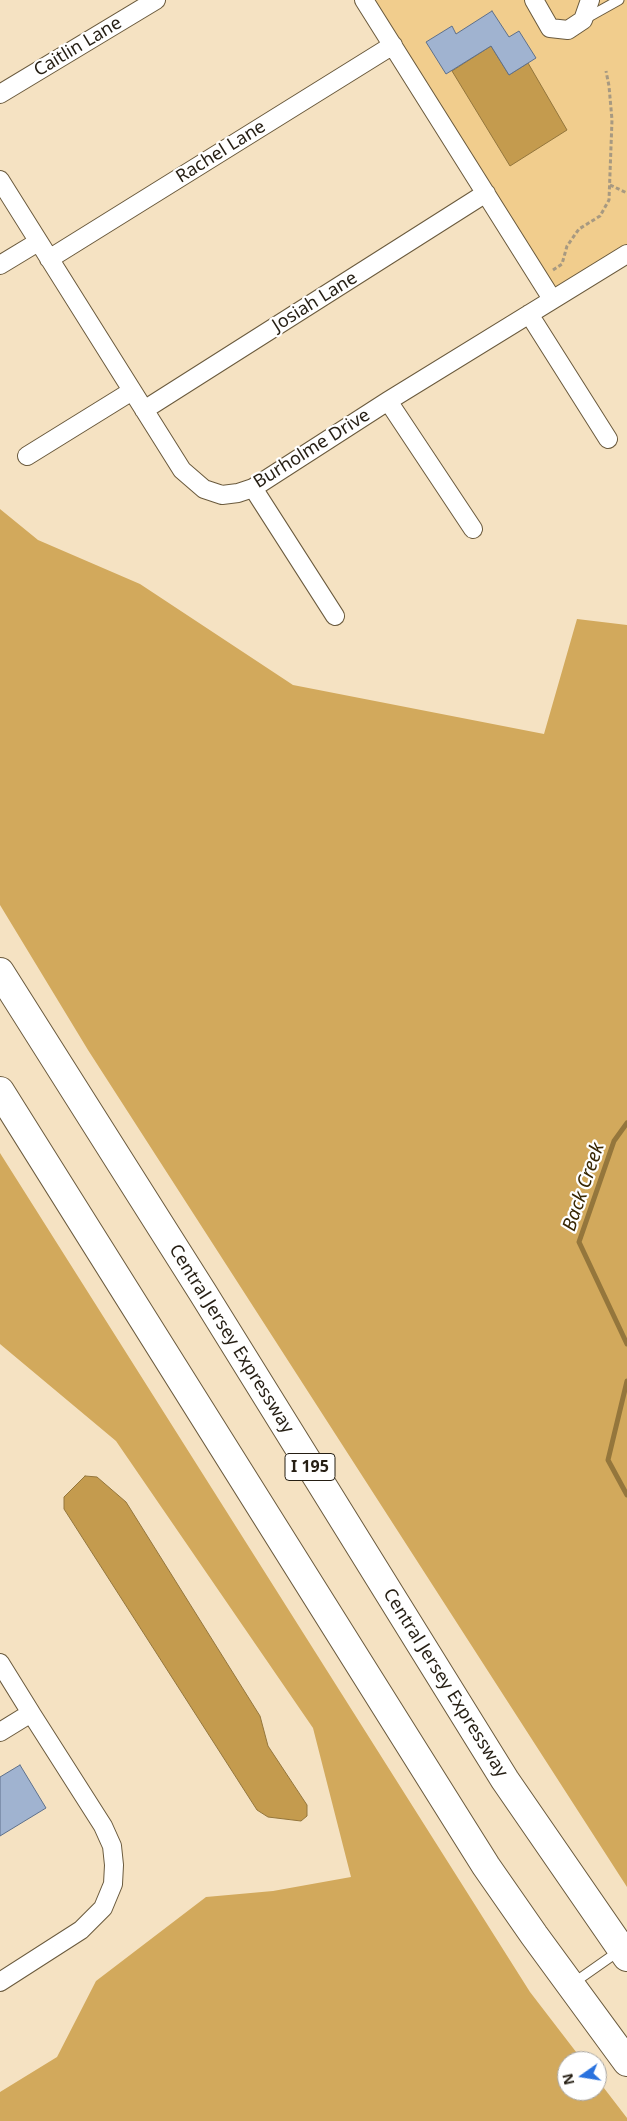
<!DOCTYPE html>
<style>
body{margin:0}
#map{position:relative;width:627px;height:2121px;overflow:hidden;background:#f5e2c2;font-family:"Noto Sans",sans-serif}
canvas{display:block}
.north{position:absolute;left:557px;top:2051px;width:50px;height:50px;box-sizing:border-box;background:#fff;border:1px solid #a8a5a1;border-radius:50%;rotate:257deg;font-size:14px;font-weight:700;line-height:20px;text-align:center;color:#251e13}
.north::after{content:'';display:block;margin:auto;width:18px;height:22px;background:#2972de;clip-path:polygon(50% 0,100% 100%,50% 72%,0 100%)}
</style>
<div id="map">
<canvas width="627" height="2121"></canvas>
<div class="north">N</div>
</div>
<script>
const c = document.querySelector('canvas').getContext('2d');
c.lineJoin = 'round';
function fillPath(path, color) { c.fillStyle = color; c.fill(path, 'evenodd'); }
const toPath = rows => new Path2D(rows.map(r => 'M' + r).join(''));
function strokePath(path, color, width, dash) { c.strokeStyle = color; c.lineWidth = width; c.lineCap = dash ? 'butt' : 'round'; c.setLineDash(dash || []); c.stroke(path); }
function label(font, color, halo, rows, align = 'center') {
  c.font = font + ' "Noto Sans",sans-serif'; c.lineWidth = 4.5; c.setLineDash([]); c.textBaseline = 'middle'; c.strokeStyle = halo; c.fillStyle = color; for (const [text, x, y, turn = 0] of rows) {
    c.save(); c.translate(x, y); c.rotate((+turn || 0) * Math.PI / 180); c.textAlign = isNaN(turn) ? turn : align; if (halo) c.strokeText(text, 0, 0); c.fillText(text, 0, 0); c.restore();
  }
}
fillPath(toPath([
 [364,0,627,0,627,253,552,299]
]), '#f1cd8d');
fillPath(toPath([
 [0,509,38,540,140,584,293,685,544,734,577,619,627,625,627,1887,88,1050,0,905],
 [0,1153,530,1992,583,2061,567,2061,567,2091,597,2091,597,2079,627,2118,627,2121,0,2121,0,2092,57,2057,96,1981,206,1897,273,1891,351,1877,313,1728,116,1441,0,1344]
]), '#d2a95c');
const water = toPath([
 [491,46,509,75,528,63,567,130,510,166,452,71,491,46],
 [85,1476,97,1477,126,1502,260,1716,268,1746,307,1805,307,1816,301,1821,268,1817,257,1810,64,1509,64,1497,85,1476]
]);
fillPath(water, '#c49b4e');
strokePath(water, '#94763c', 1);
strokePath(toPath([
 [627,1123,614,1141,579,1242,627,1344],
 [627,1381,608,1460,627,1495]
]), '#94763c', 5);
const building = toPath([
 [492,11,509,37,519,31,536,58,509,75,491,46,446,74,426,42,452,26,456,34,492,11],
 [20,1765,46,1808,0,1836,0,1777,20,1765]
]);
fillPath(building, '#a0b3d0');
strokePath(building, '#5e708b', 1);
const service = toPath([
 [585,19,619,0],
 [572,1984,619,1951]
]);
const minor = toPath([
 [364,0,552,299],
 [534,0,550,28,568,30,583,20,590,0],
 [0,94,156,0],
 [0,180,182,470,204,489,222,495,238,493,253,488,388,401,627,254],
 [49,259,393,45],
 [0,265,38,242],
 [529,314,608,439],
 [388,401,473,529],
 [144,410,486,193],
 [27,456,132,391],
 [253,488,335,616],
 [0,1663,31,1713],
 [0,1732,31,1713,103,1826,112,1846,114,1865,113,1884,103,1908,81,1930,0,1982]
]);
const motorway = toPath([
 [0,972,203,1293,505,1780,627,1957],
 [0,1091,486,1866,534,1935,627,2062]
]);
strokePath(service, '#6a5a3d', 11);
strokePath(minor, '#6a5a3d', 20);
strokePath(motorway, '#6a5a3d', 30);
strokePath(toPath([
 [610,185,627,193],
 [553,270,562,264,567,246,579,229,600,216,609,200,612,120,609,86,606,71]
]), '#a79981', 3, [4, 2.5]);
strokePath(service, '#fff', 9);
strokePath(minor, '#fff', 18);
strokePath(motorway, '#fff', 28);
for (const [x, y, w] of [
 [310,1467,50]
]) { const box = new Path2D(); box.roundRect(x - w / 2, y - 13.5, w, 27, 4); c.fillStyle = '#fff'; c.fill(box); strokePath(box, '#251e13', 1); }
label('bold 16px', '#251e13', null, [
 ["I 195",310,1467]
]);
label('18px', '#251e13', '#fff', [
 ["Caitlin Lane",78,47,-31],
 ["Rachel Lane",221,152,-32],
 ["Josiah Lane",315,302,-32],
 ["Burholme Drive",312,449,-32],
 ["Central Jersey Expressway",231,1339,58],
 ["Central Jersey Expressway",445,1683,58]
]);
label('italic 19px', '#382704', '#fff', [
 ["Back Creek",584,1187,-71]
]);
</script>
